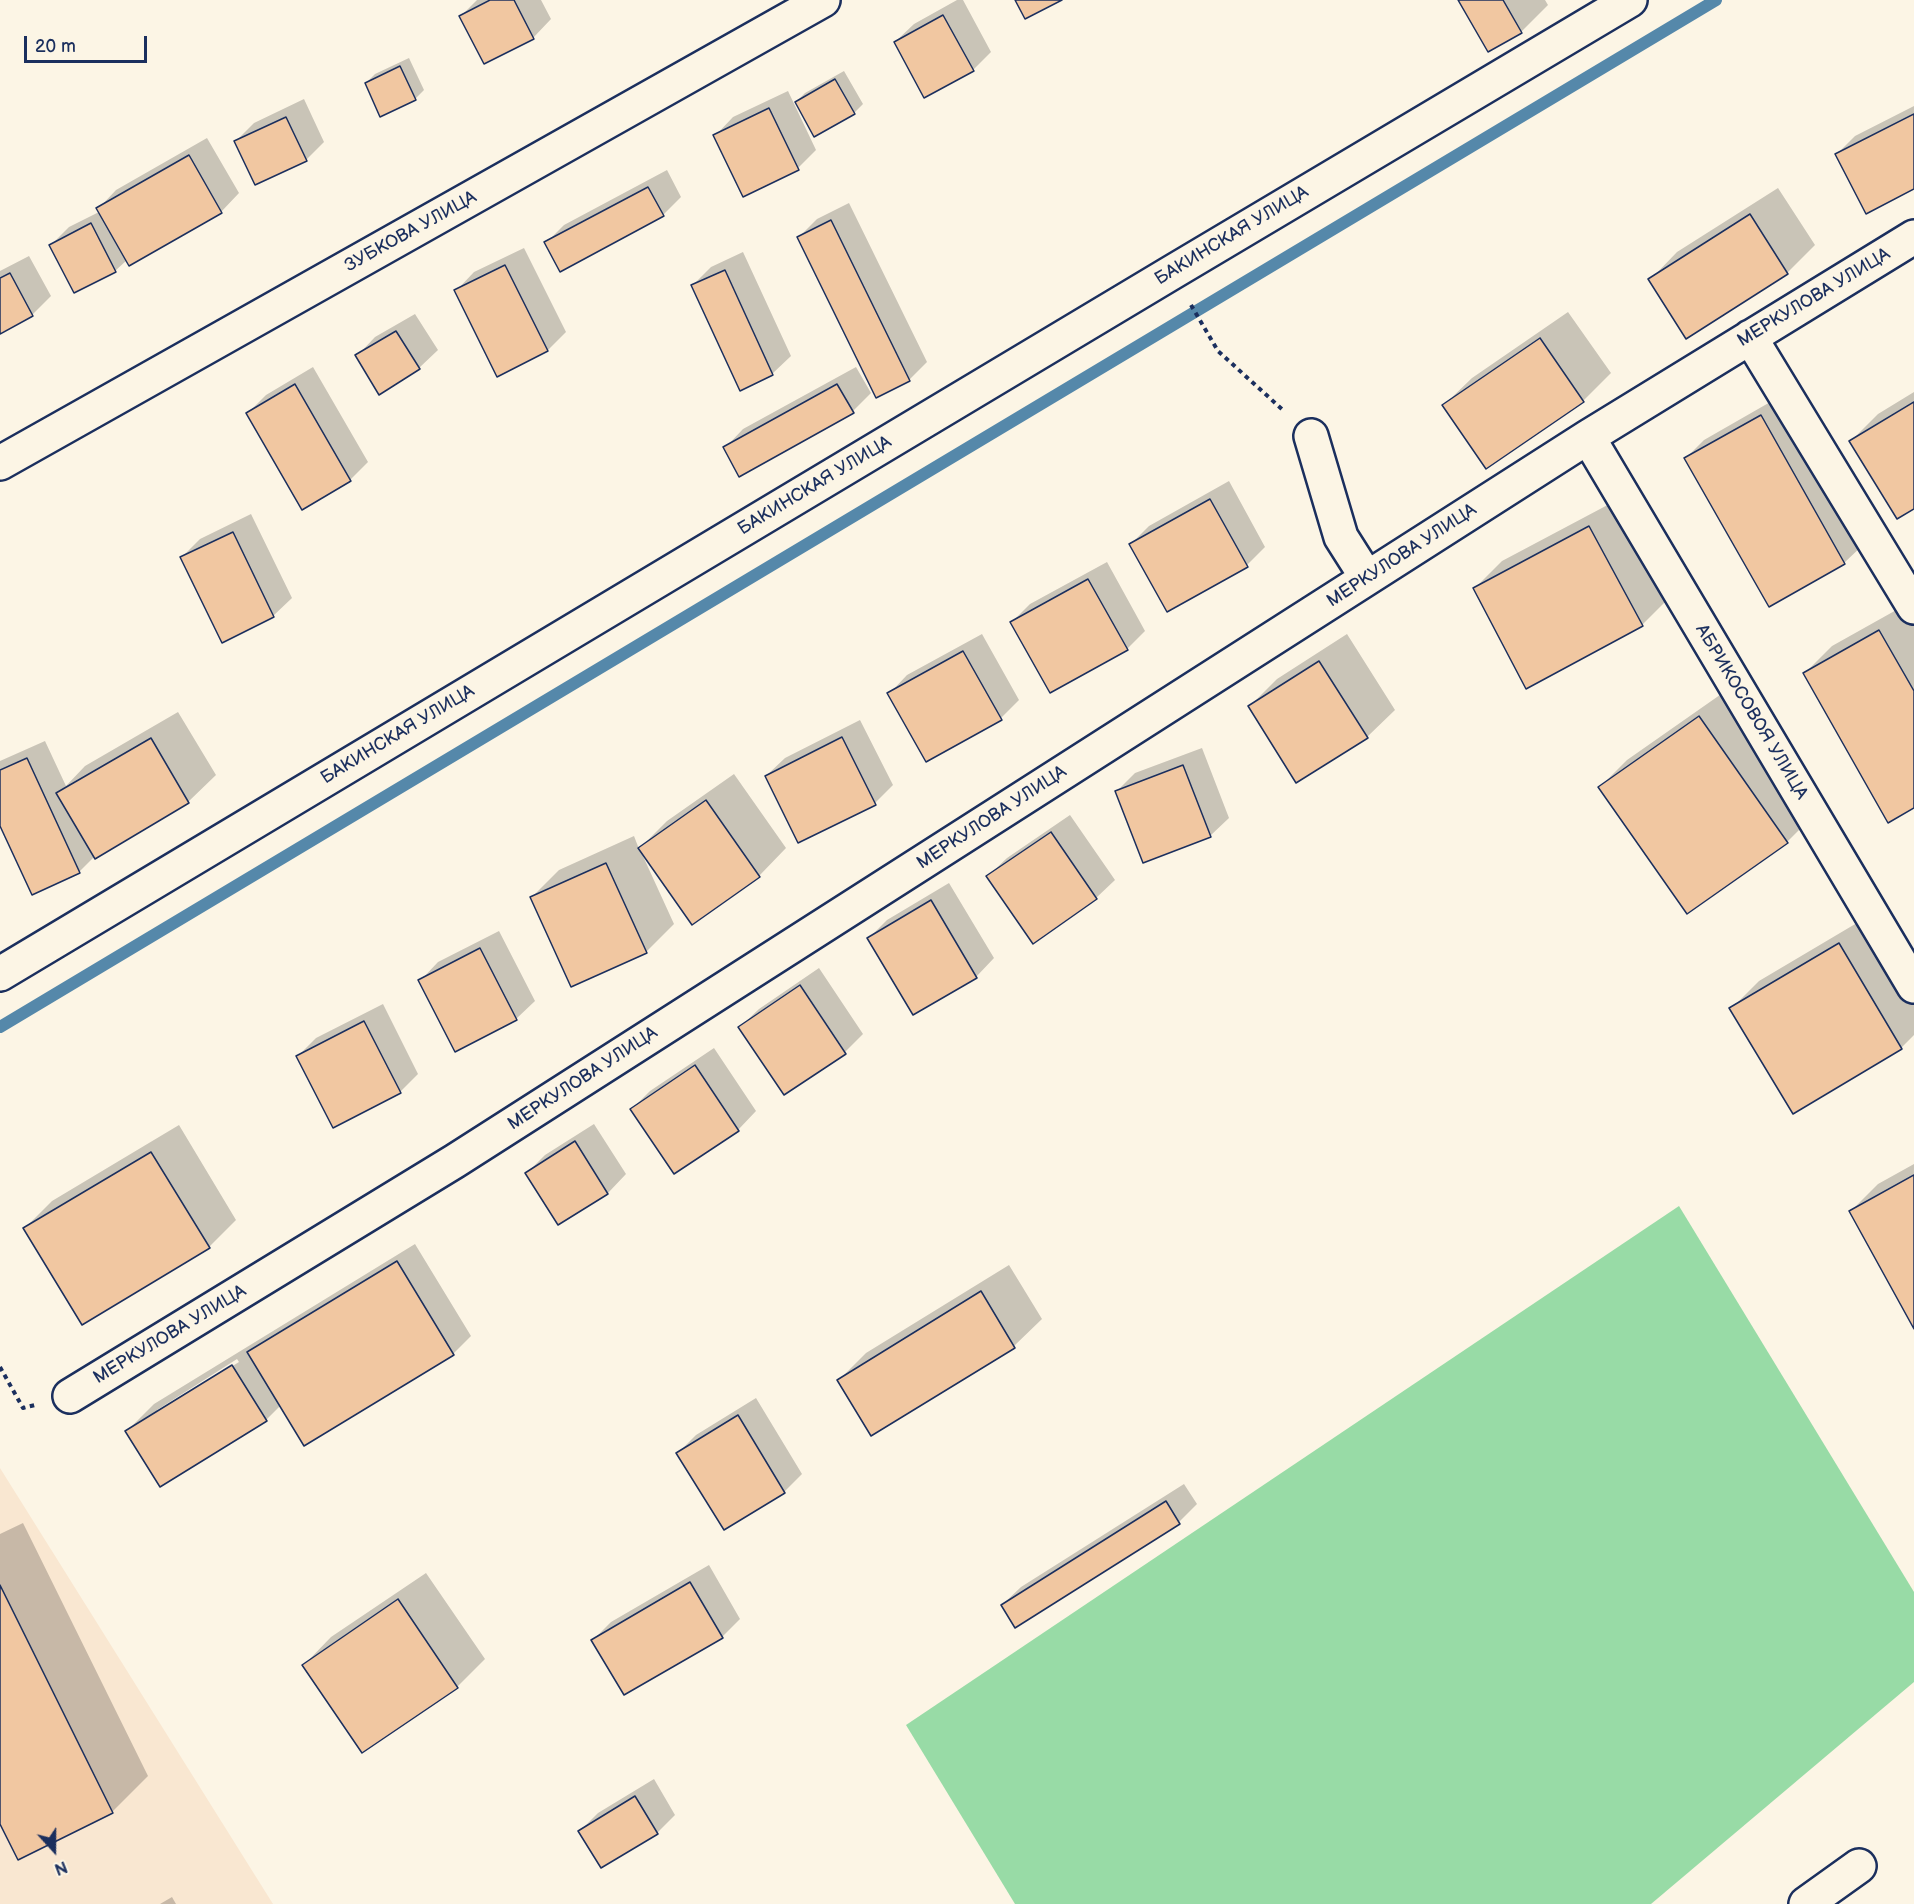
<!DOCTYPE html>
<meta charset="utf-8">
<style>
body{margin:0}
#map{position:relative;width:1914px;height:1904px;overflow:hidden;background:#fcf5e5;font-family:"Balsamiq Sans",sans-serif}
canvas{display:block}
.north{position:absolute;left:24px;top:1820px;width:60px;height:60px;-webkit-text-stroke:4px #fcf5e5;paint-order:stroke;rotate:159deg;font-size:16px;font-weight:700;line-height:24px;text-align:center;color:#1b2f5e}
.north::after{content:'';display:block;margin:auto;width:21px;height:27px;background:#1b2f5e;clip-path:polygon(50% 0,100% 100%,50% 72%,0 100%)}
.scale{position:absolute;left:24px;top:36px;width:123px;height:27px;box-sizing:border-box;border:3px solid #1b2f5e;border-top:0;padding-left:8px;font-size:18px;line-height:21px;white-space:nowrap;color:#1b2f5e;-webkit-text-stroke:4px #fcf5e5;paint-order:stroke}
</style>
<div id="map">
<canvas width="1914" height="1904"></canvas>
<div class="north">N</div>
<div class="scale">20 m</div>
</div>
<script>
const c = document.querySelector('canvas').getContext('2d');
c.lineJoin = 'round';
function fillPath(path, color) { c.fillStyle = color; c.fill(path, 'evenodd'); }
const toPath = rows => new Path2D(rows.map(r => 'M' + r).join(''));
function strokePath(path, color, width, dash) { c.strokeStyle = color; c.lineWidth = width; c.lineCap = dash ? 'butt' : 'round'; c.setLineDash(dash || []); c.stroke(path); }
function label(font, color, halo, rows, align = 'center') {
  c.font = font + ' "Balsamiq Sans",sans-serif'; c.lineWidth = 4.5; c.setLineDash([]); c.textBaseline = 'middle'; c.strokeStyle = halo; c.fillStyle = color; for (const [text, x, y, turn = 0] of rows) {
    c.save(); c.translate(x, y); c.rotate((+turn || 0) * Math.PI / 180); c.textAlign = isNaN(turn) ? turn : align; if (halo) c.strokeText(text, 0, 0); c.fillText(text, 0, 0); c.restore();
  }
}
fillPath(toPath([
 [0,1468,273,1904,0,1904]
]), '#f9e7d1');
fillPath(toPath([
 [1679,1206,1914,1592,1914,1682,1651,1904,1015,1904,906,1725]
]), '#98dba6');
fillPath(toPath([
 [477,0,541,0,551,19,533,38,461,16],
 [957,0,963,0,991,52,973,70,895,42,914,24],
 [1460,0,1545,0,1548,5,1521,32],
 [409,58,424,90,415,99,366,83,375,74],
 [844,71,863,104,854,113,796,102,805,93],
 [788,91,816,150,798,168,715,136,733,117],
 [304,99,324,142,306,160,236,141,254,123],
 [1914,106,1914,188,1837,154,1855,136],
 [207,138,239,193,221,212,127,260,115,271,51,245,69,227,99,212,98,209,116,190],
 [667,170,681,197,663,215,546,243,564,225],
 [1778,188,1815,245,1787,273,1686,337,1650,280,1677,252],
 [849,203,927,362,909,380,799,237,817,219],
 [524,248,566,332,548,350,498,375,456,291,474,272],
 [743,252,791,356,772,374,693,285,711,267],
 [29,256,51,296,32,315,0,332,0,271],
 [1568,312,1611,373,1583,401,1487,467,1444,405,1472,378],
 [415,314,438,350,419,368,379,392,357,356,375,337],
 [313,367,368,462,350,480,248,413,266,395],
 [856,367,871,393,853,411,725,448,743,429],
 [1914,392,1914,507,1851,441,1878,414],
 [1779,397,1863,545,1844,563,1770,605,1686,458,1704,440],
 [1229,481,1265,547,1247,565,1168,610,1131,544,1149,526],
 [1617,500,1669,598,1642,625,1475,588,1502,561],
 [251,514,292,598,273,616,182,557,200,539],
 [1107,562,1145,631,1127,649,1012,622,1030,604],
 [1907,604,1914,616,1914,806,1805,673,1832,646],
 [982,634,1019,700,1001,718,926,760,889,694,907,675],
 [1347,634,1395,710,1367,737,1249,707,1277,679],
 [1727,690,1814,815,1787,842,1600,787,1627,760],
 [178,712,216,775,188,802,95,856,79,872,0,822,0,761,45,741,66,786,85,766],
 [860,720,893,785,875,803,766,776,785,758],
 [1202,748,1229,818,1210,836,1117,791,1135,773],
 [734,774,786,848,759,876,642,854,674,924,646,952,532,897,559,870,634,836,639,849,667,821],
 [1070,815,1115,880,1096,898,1033,942,988,876,1007,858],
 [949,883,994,958,976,977,869,938,887,920],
 [1867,917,1914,995,1914,1035,1901,1048,1793,1112,1731,1009,1759,981],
 [499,931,535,1001,516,1019,420,981,438,962],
 [819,968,863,1034,845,1052,784,1093,740,1027,759,1009],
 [383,1004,418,1074,400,1092,298,1056,316,1038],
 [714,1048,756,1111,738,1130,632,1109,650,1091],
 [594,1124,626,1174,608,1193,559,1223,527,1173,545,1155],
 [179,1125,236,1220,209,1247,25,1228,52,1201],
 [1914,1164,1914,1326,1851,1211,1878,1184],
 [415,1244,471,1336,453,1354,281,1405,266,1420,127,1431,154,1404],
 [237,1359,239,1362,157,1413,157,1410],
 [1009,1265,1042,1319,1014,1346,872,1434,839,1380,866,1353],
 [756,1398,802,1474,784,1492,678,1453,696,1435],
 [1184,1484,1197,1504,1179,1522,1002,1605,1021,1587],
 [23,1523,148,1776,112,1812,0,1821,0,1534],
 [709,1565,740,1619,722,1637,593,1640,611,1622],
 [426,1573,485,1659,457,1687,362,1751,304,1665,331,1637],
 [654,1779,675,1815,657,1833,580,1831,598,1813],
 [172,1897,176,1904,160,1904]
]), '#0003');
strokePath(toPath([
 [0,1027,1716,0]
]), '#58a', 12);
const building = toPath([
 [490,0,514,0,534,39,484,64,459,16,490,0],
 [1015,0,1062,0,1025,19,1015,0],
 [1458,0,1503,0,1522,33,1488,52,1458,0],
 [943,15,974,71,924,98,894,42,943,15],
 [400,66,416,100,380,117,365,83,400,66],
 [835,79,855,114,814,137,795,102,835,79],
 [769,108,799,170,743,197,713,135,769,108],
 [1914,114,1914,189,1866,214,1835,154,1914,114],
 [286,117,307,161,255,185,234,141,286,117],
 [189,155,222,213,129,266,96,208,189,155],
 [648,187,664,216,560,272,544,242,648,187],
 [1750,214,1788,274,1686,339,1648,279,1750,214],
 [831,220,910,381,876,398,797,237,831,220],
 [91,223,116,272,74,293,49,245,91,223],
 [505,265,548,351,497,377,454,290,505,265],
 [725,270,773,375,740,391,691,285,725,270],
 [10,273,33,316,0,334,0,278,10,273],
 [396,331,420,369,379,395,355,355,396,331],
 [1540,338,1584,402,1486,469,1442,405,1540,338],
 [295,384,351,481,302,510,246,413,295,384],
 [837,384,854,413,739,477,723,447,837,384],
 [1914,402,1914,509,1897,519,1849,441,1914,402],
 [1761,415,1845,564,1769,607,1684,458,1761,415],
 [1210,499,1248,567,1167,612,1129,544,1210,499],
 [1589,526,1643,626,1526,689,1473,588,1589,526],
 [233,532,274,617,222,643,180,557,233,532],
 [1088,579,1128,650,1050,693,1010,622,1088,579],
 [1879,630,1914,691,1914,808,1888,823,1803,673,1879,630],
 [963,651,1002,720,926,762,887,693,963,651],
 [1319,661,1368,738,1296,783,1248,706,1319,661],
 [1699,716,1788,843,1687,914,1598,787,1699,716],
 [842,737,876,805,798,843,765,776,842,737],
 [151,738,189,803,95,859,56,793,151,738],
 [27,758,80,873,32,895,0,826,0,770,27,758],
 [1183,765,1211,837,1143,863,1115,791,1183,765],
 [706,800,760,877,692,925,638,848,706,800],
 [1051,832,1097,899,1033,944,986,876,1051,832],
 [606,863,647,953,571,987,530,897,606,863],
 [931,900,977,978,913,1015,867,938,931,900],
 [1839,943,1902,1049,1793,1114,1729,1008,1839,943],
 [480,948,517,1020,455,1052,418,980,480,948],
 [800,985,846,1054,784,1095,738,1027,800,985],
 [364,1021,401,1093,333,1128,296,1056,364,1021],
 [695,1065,739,1131,674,1174,630,1109,695,1065],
 [575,1141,608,1194,558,1225,525,1173,575,1141],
 [151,1152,210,1248,82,1325,23,1228,151,1152],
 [1914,1175,1914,1329,1849,1211,1914,1175],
 [397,1261,454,1355,304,1446,247,1352,397,1261],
 [981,1291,1015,1348,871,1436,837,1380,981,1291],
 [232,1365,267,1421,160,1487,125,1431,232,1365],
 [738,1415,785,1493,724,1530,676,1453,738,1415],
 [1166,1501,1180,1524,1015,1628,1001,1605,1166,1501],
 [690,1582,723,1638,624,1695,591,1640,690,1582],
 [0,1585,113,1813,18,1860,0,1824,0,1585],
 [398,1599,458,1688,362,1753,302,1665,398,1599],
 [635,1796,658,1834,601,1868,578,1831,635,1796]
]);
fillPath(building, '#f1c7a1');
strokePath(building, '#1b2f5e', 1.5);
const minor = toPath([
 [1750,337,1914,607],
 [1311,436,1341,537,1367,578],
 [1588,437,1914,986],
 [0,463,823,0],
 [0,974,1171,273,1630,0],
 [70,1396,455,1161,1588,437,1914,237],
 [1806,1904,1859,1866]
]);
strokePath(minor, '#1b2f5e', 38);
strokePath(toPath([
 [1191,305,1218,351,1284,411],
 [0,1367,23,1408,35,1405]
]), '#1b2f5e', 4, [4.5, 4.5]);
strokePath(minor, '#fcf5e5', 33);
label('18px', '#1b2f5e', '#fcf5e5', [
 ["ЗУБКОВА УЛИЦА",411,232,-29],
 ["БАКИНСКАЯ УЛИЦА",1232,236,-31],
 ["МЕРКУЛОВА УЛИЦА",1814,298,-31],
 ["БАКИНСКАЯ УЛИЦА",815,486,-31],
 ["МЕРКУЛОВА УЛИЦА",1402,556,-33],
 ["АБРИКОСОВОЯ УЛИЦА",1751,712,59],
 ["БАКИНСКАЯ УЛИЦА",398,735,-31],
 ["МЕРКУЛОВА УЛИЦА",992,818,-33],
 ["МЕРКУЛОВА УЛИЦА",583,1079,-33],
 ["МЕРКУЛОВА УЛИЦА",170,1335,-31]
]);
</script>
